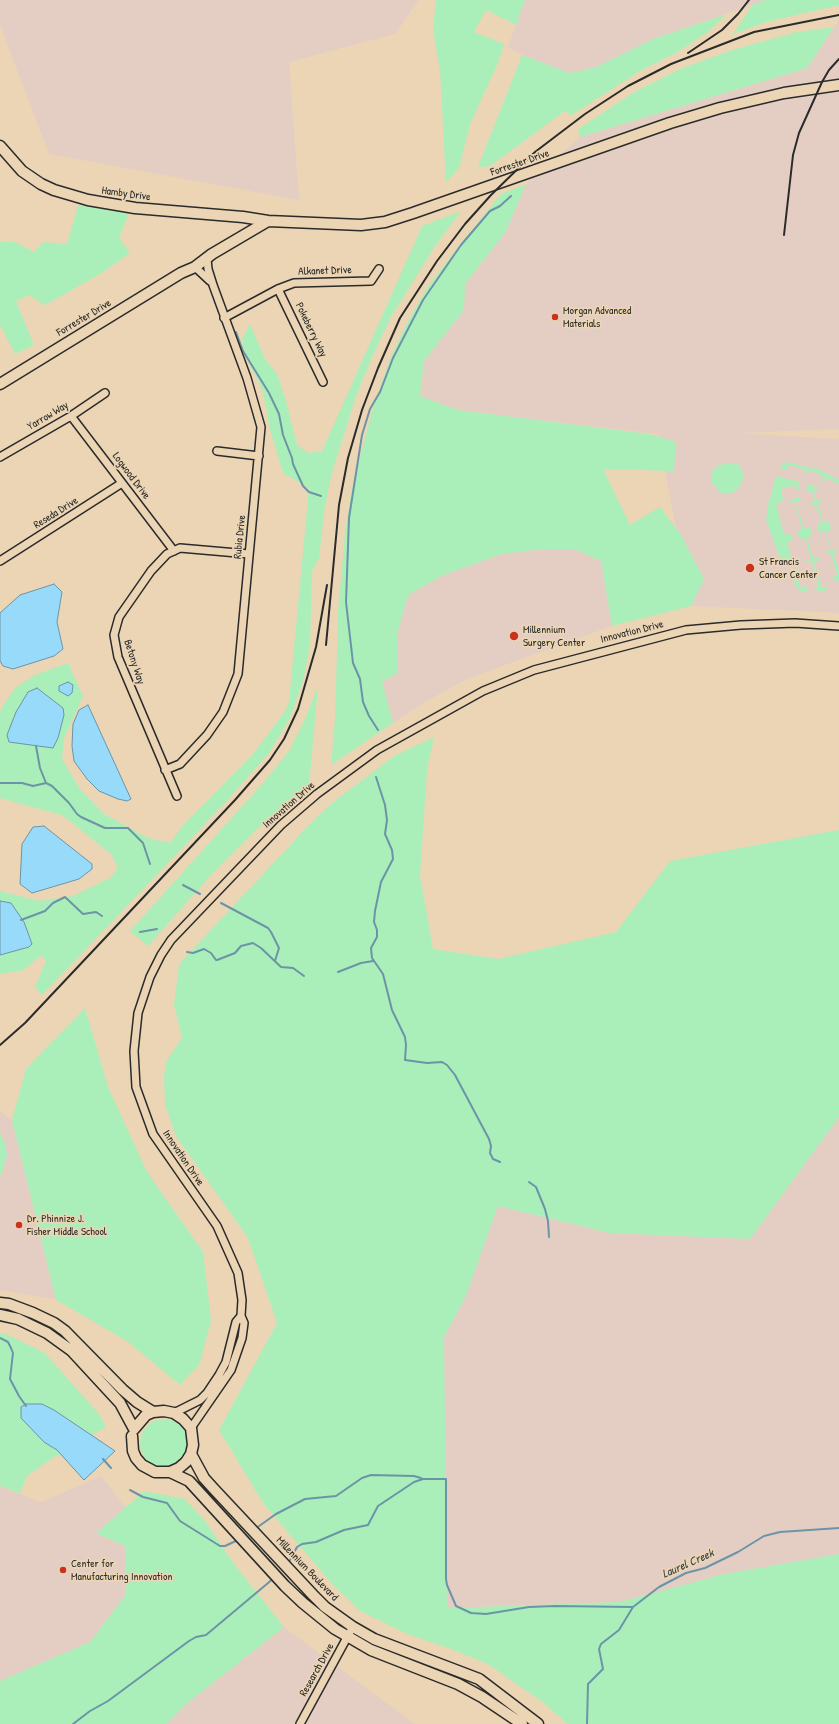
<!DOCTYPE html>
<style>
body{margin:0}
canvas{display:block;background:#ebd5b4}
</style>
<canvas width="839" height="1724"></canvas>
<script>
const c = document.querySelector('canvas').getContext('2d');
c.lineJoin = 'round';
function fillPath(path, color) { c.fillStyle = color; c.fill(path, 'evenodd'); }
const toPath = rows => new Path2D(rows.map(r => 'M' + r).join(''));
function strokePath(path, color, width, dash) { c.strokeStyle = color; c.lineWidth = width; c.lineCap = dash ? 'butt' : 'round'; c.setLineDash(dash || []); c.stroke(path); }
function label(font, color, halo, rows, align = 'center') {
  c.font = font + ' "Patrick Hand",sans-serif'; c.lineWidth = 3.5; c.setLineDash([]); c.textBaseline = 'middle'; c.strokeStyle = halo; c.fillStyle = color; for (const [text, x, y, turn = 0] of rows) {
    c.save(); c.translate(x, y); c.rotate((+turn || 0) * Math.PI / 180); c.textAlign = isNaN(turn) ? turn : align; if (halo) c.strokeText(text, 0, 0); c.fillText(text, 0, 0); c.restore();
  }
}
fillPath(toPath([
 [0,0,419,0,395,34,289,62,299,200,49,154,0,25],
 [525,0,766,0,653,39,596,67,570,73,522,55,508,47],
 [839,19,839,429,737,433,839,439,839,613,691,606,658,434,458,410,420,396,424,361,464,310,465,284,505,233,526,184,580,137,807,68],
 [543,549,574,549,601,560,612,626,467,679,425,702,393,723,382,681,398,673,397,634,408,595,441,576,501,554],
 [0,1111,12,1120,56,1300,0,1290],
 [839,1117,839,1554,724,1574,620,1602,447,1608,444,1336,465,1298,497,1206,610,1233,750,1239],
 [101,1476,126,1508,96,1533,125,1546,126,1594,90,1642,0,1681,0,1486,41,1502],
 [284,1627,415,1724,166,1724,186,1704]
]), '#e4cec4');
fillPath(toPath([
 [436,0,525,0,516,25,486,10,474,32,504,44,498,63,470,124,459,168,446,182,440,71,433,29],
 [766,0,839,0,839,5,766,22,733,34,753,4],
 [727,14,708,32,676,53,640,71,570,116,566,110,490,166,478,167,522,55,570,73,596,67,653,39],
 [834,27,807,68,580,137,578,129,636,91,680,69,735,49,797,32],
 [526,184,505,233,465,284,464,310,424,361,420,396,458,410,650,434,676,442,674,471,603,469,630,525,660,507,681,535,704,579,691,606,612,626,601,561,574,549,543,549,501,554,441,576,408,595,397,634,398,673,382,681,393,723,331,765,335,719,338,612,345,532,352,488,373,408,390,359,407,323,427,288,454,252,501,194],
 [78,205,129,213,119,238,130,253,100,274,45,305,29,295,16,301,34,345,15,354,0,325,0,242,15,242,34,252,43,242,67,244],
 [461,211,435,246,391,317,372,357,356,396,331,476,324,512,319,558,312,571,310,645,303,681,290,718,269,753,223,805,42,995,35,987,46,961,41,955,24,970,0,974,0,955,29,947,24,922,11,903,0,901,0,891,39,901,73,896,110,878,118,868,111,854,62,815,0,798,0,713,2,707,15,688,35,675,68,663,83,696,64,738,62,759,80,789,104,814,148,838,170,843,184,824,253,754,285,711,289,701,309,488,283,473,269,426,267,411,262,389,246,357,242,339,250,324,265,359,277,374,286,401,297,445,308,453,322,451,422,226],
 [37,688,49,699,9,742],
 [787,462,820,470,839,480,839,484,828,478,824,482,822,480,824,476,808,470,805,475,804,469,789,465,787,470,782,470,781,465],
 [727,463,734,463,739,465,743,473,743,477,741,484,736,491,729,494,724,494,720,492,712,483,711,475,715,467],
 [776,476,800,482,798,490,796,489,794,485,781,489,783,497,782,502,776,504,784,534,790,533,792,540,787,543,792,560,798,560,797,562,791,564,786,563,780,558,766,520,768,505],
 [808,484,819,488,814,491,817,501,821,500,823,501,818,504,823,522,829,522,831,529,826,532,831,550,836,549,837,550,833,554,839,571,839,578,835,582,832,577,837,575,831,554,825,554,830,550,825,532,819,532,817,525,822,523,816,505,810,505,811,503,815,501,812,491,806,491],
 [799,497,801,500,796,502,804,528,810,528,812,535,807,538,813,558,819,558,818,561,814,562,822,588,828,588,825,591,815,590,815,587,819,586,812,562,806,562,807,560,811,559,805,538,800,539,797,532,802,528,795,502,789,503,791,500],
 [799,569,801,572,796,574,800,587,806,586,807,591,806,592,801,591,796,587,791,573,792,571],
 [318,686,309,785,252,834,212,874,148,946,130,931,263,783,289,751,305,719],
 [434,737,427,769,420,876,433,949,498,959,616,932,670,861,839,830,839,1117,750,1239,610,1233,498,1206,465,1298,444,1337,447,1608,620,1602,724,1574,839,1554,839,1724,568,1724,541,1701,488,1664,451,1649,405,1633,360,1611,333,1585,263,1503,219,1430,277,1323,248,1238,176,1136,165,1105,164,1074,167,1060,182,1038,174,1005,179,964,308,826,332,803,394,756],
 [85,1008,108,1087,147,1172,203,1252,211,1321,199,1365,180,1385,127,1341,56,1300,12,1120,26,1069],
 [0,1133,4,1141,7,1154,2,1173,0,1176],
 [0,1333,8,1335,45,1353,99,1414,106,1427,51,1459,27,1476,20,1493,0,1486],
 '140 1443a24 24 0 1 1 48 0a24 24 0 1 1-48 0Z',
 [144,1491,185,1499,206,1522,234,1564,284,1627,186,1704,166,1724,0,1724,0,1681,90,1642,126,1594,125,1546,96,1533]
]), '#aaefba');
const water = toPath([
 [54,584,62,592,57,622,63,649,54,656,13,669,3,666,0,661,0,613,20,595,54,584],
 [68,682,73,685,72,693,68,696,59,691,59,686,68,682],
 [37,688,63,708,64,715,58,738,53,748,9,742,7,735,16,712,28,692,37,688],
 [88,705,131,799,127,801,118,799,99,791,87,779,74,761,72,746,73,724,79,710,88,705],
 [44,826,92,864,92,869,79,879,32,893,20,884,22,844,33,827,44,826],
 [0,901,11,903,24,922,32,944,29,947,0,955,0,901],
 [26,1404,42,1404,54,1410,115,1451,84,1480,57,1450,44,1442,21,1418,21,1407,26,1404]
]);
fillPath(water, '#98dafa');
strokePath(water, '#6c94a7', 1);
strokePath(toPath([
 [236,332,243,351,269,393,279,414,283,435,292,458,293,464,303,486,309,492,321,496],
 [378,730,369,716,363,702,360,679,353,663,346,602,349,518,362,435,370,409,380,392,393,358,423,300,461,245,490,211,500,206,511,196],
 [36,746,40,768,46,783],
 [376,777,385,805,387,820,385,834,392,850,393,859,381,882,375,911,374,922,377,930,377,937,371,948,372,958,383,974,392,1010,405,1037,406,1045,405,1060,427,1063,442,1062,447,1065,455,1075,489,1139,491,1146,490,1153,493,1159,500,1162],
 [0,783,22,783,33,786,46,783,52,786,69,803,77,814,81,817,105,828,128,828,143,843,150,864],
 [183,885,200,894],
 [221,903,268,928,271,932,279,948,275,961],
 [21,920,45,911,53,903,65,897,83,914,96,912,102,916],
 [140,932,157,929],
 [187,952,193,953,204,949,211,953,216,960,217,960,235,953,241,946,253,943,261,948,281,967,293,968,304,976],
 [338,972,361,963,373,961],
 [529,1182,536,1187,545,1209,548,1221,549,1237],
 [0,1338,8,1342,11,1348,13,1353,10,1379,19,1396,26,1406],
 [103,1459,111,1468],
 [130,1490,143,1497,167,1503,180,1521,220,1546,225,1546,238,1540],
 [255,1529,276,1514,305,1499,336,1496,362,1478,371,1475,414,1476,421,1478],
 [288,1564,297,1547,302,1544,316,1542,344,1530,368,1525,378,1506,414,1482,423,1479,446,1479,446,1579,447,1585,456,1606,471,1613,486,1614,529,1607,555,1606,633,1607],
 [73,1724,90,1711,108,1701,189,1641,196,1637,206,1635,274,1578],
 [587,1724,588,1684,603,1669,599,1649,601,1644,619,1630,633,1607,659,1587,686,1573,705,1568,738,1552,764,1536,780,1532,839,1528]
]), '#6c94a7', 2);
const street = toPath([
 [195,267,210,281],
 [278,289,323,382],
 [224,318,278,289,294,283,371,281,379,269],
 [71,416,174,551],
 [217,451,259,456],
 [0,457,71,416,105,393],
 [0,561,122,483],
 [165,770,180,764,207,735,223,712,238,674,261,427,247,378,213,285,208,269,207,259],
 [177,796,118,657,114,635,119,617,151,571,167,554,180,548,249,554],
 [174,1413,200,1400,207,1393,219,1375,226,1362,236,1322,241,1316,242,1300,238,1273,217,1226,153,1134,136,1087,134,1051,138,1013,150,977,161,955,171,940,281,825,317,794,377,750,483,691,534,670,686,630,741,625,795,623,839,626],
 [191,1428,231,1370,242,1338,244,1323,241,1316],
 [300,1724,350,1632]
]);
const secondary = toPath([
 [0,146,22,171,41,184,54,190,88,200,135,208,243,217,268,221,361,225,385,222,413,213,670,123,720,108,784,93,839,85],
 [0,384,181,273,195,267,212,254,268,221],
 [0,1303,9,1304,33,1313,54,1323,65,1331,123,1390,137,1402,153,1412],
 [0,1315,18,1319,47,1333,72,1351,120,1403,134,1429,146,1415,153,1412,164,1411,174,1413,183,1419,191,1428,193,1445,191,1454,186,1462,179,1468,170,1472,155,1472,142,1465,136,1458,133,1451,132,1436],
 [191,1454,204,1478,213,1488,313,1595,325,1607,353,1627,374,1639,479,1679,538,1724],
 [170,1472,189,1481,285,1586,303,1603,335,1629,371,1650,458,1684,482,1697,522,1724]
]);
strokePath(street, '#2b2b2b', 10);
strokePath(secondary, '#2b2b2b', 13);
strokePath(street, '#ebd5b4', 7);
strokePath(secondary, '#ebd5b4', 10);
strokePath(toPath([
 [688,53,722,30,738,14,749,0],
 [784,235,793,155,799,133,822,82,829,70,839,59],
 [326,645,339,505,348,458,362,410,378,368,400,318,437,261,465,224,491,195,535,152,585,114,628,86,671,64,754,32,839,15],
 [0,1045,25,1023,235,800,270,760,284,739,298,709,316,647,327,585]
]), '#2b2b2b', 2);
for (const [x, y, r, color] of [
 [555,317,4,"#c8321e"],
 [750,568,5,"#c8321e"],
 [514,636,5,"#c8321e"],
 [19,1225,4,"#c8321e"],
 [63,1570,4,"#c8321e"]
]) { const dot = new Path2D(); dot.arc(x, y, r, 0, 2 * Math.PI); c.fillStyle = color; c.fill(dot); strokePath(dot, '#ebd5b4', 1.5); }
label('11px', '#2b2b2b', '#ebd5b4', [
 ["Forrester Drive",520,163,-19],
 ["Hamby Drive",126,194,8],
 ["Alkanet Drive",325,271,-2],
 ["Forrester Drive",84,318,-31],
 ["Pokeberry Way",311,330,64],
 ["Yarrow Way",48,416,-31],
 ["Logwood Drive",131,476,53],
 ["Reseda Drive",56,513,-32],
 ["Rubia Drive",240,537,-84],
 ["Innovation Drive",632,632,-14],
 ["Betony Way",134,662,72],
 ["Innovation Drive",289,805,-41],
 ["Innovation Drive",183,1158,56],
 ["Millennium Boulevard",307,1569,46],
 ["Research Drive",317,1670,-61]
]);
label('11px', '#2b2b2b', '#ebd5b4', [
 ["Morgan Advanced",563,311],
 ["Materials",563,324],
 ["St Francis",759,562],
 ["Cancer Center",759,575],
 ["Millennium",523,630],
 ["Surgery Center",523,643],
 ["Dr. Phinnize J.",27,1219],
 ["Fisher Middle School",27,1232],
 ["Center for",71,1564],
 ["Manufacturing Innovation",71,1577]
], 'left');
label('italic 12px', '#3b454a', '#ebd5b4', [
 ["Laurel Creek",688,1564,-24]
]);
</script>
